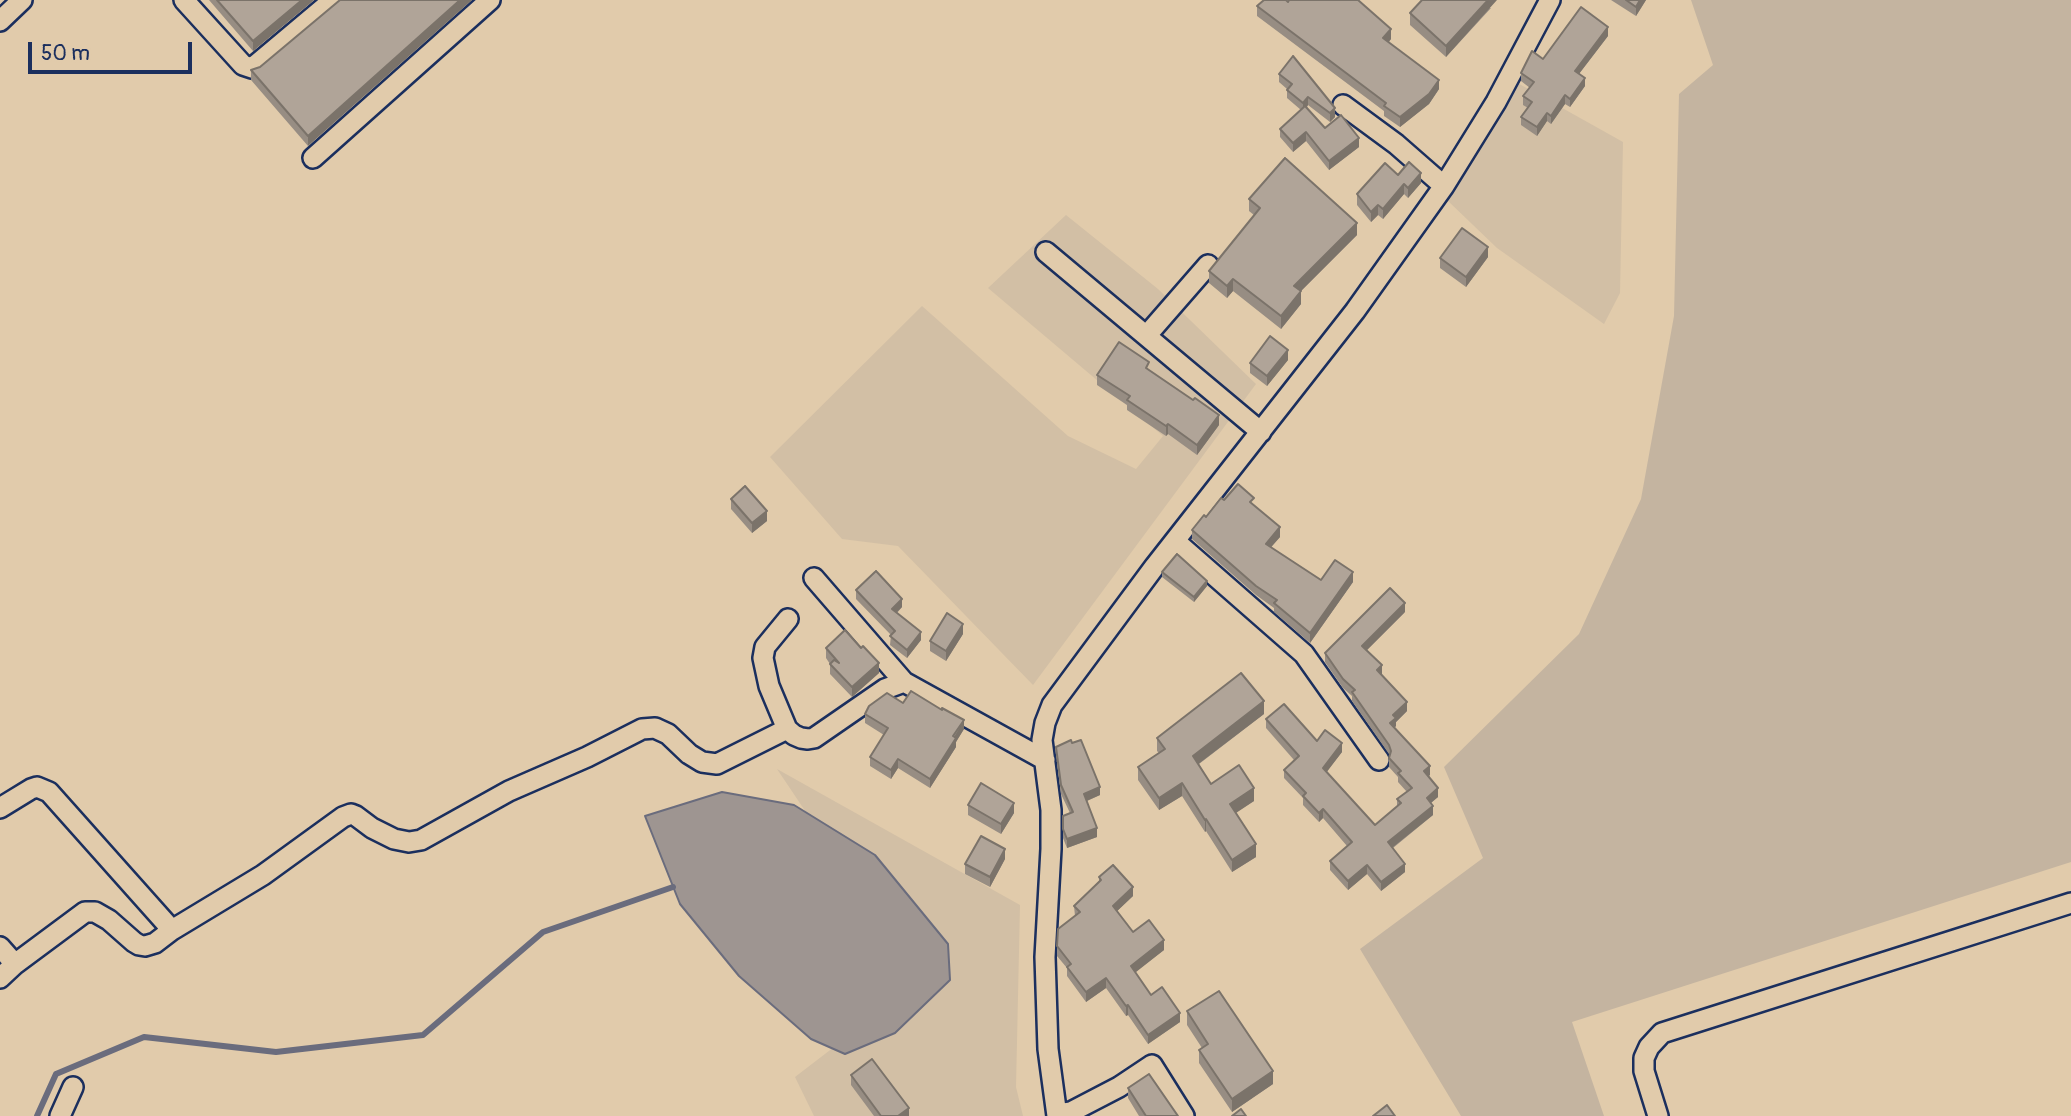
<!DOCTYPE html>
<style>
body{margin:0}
#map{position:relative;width:2071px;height:1116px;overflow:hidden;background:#e1cbab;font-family:Pangolin,sans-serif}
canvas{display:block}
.scale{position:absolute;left:28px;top:42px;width:164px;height:32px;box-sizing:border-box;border:4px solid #1b2f5e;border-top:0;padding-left:9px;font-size:21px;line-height:24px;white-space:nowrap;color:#1b2f5e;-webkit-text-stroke:5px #e1cbab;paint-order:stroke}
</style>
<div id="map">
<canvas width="2071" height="1116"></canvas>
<div class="scale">50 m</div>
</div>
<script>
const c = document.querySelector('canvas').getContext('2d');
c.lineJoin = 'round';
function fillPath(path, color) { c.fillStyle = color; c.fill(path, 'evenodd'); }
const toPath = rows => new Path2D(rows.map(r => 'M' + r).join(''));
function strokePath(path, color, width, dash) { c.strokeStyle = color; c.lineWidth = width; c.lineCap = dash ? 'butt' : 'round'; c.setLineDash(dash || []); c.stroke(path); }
fillPath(toPath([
 [1514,81,1623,142,1620,293,1604,324,1497,248,1447,200],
 [1066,215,1158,289,1256,384,1033,685,898,546,842,539,770,457,922,306,1068,436,1136,469,1163,436,988,288],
 [777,769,1020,905,1016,1087,1023,1116,814,1116,795,1077,946,961,828,845]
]), '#d2bfa5');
fillPath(toPath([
 [1691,0,2071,0,2071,862,1572,1022,1604,1116,1461,1116,1360,949,1483,858,1444,767,1579,634,1641,499,1674,316,1679,94,1713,65]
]), '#c4b4a0');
const water = toPath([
 [722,792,794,805,875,855,948,944,950,980,895,1033,845,1054,811,1039,739,976,680,904,645,816,722,792]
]);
fillPath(water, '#9e9591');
strokePath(water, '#6a6c7d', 2);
strokePath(toPath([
 [37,1116,56,1074,144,1037,276,1052,423,1035,543,932,673,887]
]), '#6a6c7d', 6);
const minor = toPath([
 [184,0,243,65,252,68,333,0],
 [0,21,22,0],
 [1343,105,1396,144,1444,186],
 [313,158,490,0],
 [1046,252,1261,432],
 [1147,335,1208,265],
 [1175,541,1304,654,1379,760],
 [814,578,904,682],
 [787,729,769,686,763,658,765,647,788,619],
 [0,808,31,789,37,787,49,792,172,930],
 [0,947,15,964],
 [0,978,15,964,85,912,95,912,109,920,134,942,139,945,145,946,155,943,172,930,263,875,343,817,351,814,356,816,372,828,394,839,409,842,421,840,509,791,587,757,642,729,655,728,668,734,689,754,702,762,717,764,787,729,794,735,801,738,808,739,814,738,885,689,904,682,1045,760],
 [1057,1114,1071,1112,1119,1087,1152,1065,1184,1116],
 [60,1116,73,1087],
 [1057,1116,1048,1049,1045,957,1051,849,1051,810,1042,740,1045,723,1052,705,1155,566,1355,311,1444,186,1496,102,1550,0],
 [1658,1116,1644,1071,1644,1058,1649,1047,1662,1033,2071,903]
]);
strokePath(minor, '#1b2f5e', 24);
strokePath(minor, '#e1cbab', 19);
fillPath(toPath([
 [209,0,314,0,253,51],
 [340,0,308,146,251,80,251,70,260,67],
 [1611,0,1646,0,1636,16],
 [1288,2,1391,39,1389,42,1439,89,1429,104,1400,127,1384,116,1384,111,1257,16,1257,6],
 [1491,8,1446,57,1410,25,1410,13],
 [1608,36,1579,74,1585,86,1570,107,1565,104,1551,124,1547,121,1537,136,1521,125,1521,117,1528,108,1523,105,1523,96,1530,88,1521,81,1521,73,1543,59],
 [1279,74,1335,117,1330,122,1308,105,1307,107,1325,128,1359,147,1329,170,1306,141,1293,152,1280,137,1280,129,1301,110,1287,98,1287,89,1279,82],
 [1398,175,1421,183,1408,198,1404,194,1383,219,1378,215,1371,222,1357,205,1357,194],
 [1249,199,1357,235,1301,291,1301,304,1281,329,1233,291,1227,298,1209,283,1209,271,1254,215,1249,211],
 [1488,257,1466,287,1440,268,1440,258],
 [1288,360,1267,386,1250,373,1250,363],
 [1149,371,1219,425,1197,455,1168,434,1166,436,1127,410,1127,405,1097,385,1097,375],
 [731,499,767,521,752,533,731,509],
 [1224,500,1254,505,1280,537,1271,547,1321,580,1353,582,1310,643,1274,612,1274,608,1256,595,1192,539,1192,530],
 [1162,572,1207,586,1194,602,1162,577],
 [856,590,902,607,897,613,921,640,907,658,890,645,891,635,856,599],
 [1405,612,1367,650,1381,674,1407,711,1396,722,1396,726,1394,728,1430,775,1428,776,1438,797,1431,803,1433,815,1393,848,1405,872,1381,891,1367,874,1348,890,1330,870,1330,861,1347,846,1323,818,1319,822,1303,805,1303,798,1284,778,1284,770,1294,760,1266,728,1266,719,1342,752,1326,772,1375,825,1397,806,1397,799,1407,792,1398,782,1398,777,1389,767,1389,754,1352,701,1352,696,1343,688,1325,662,1325,653],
 [963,634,946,661,930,651,930,641],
 [826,648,879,673,852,697,830,674,830,664,826,658],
 [903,703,964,729,956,742,956,747,930,788,898,768,891,779,870,766,870,757,884,735,865,723,865,714],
 [1264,714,1199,764,1211,784,1254,801,1235,813,1256,857,1232,872,1206,831,1205,832,1182,796,1159,810,1138,780,1138,767,1159,753,1157,751,1157,738],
 [1056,747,1100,795,1087,801,1097,837,1067,848,1063,838,1063,816,1070,813,1061,794,1056,755],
 [968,805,1014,813,1001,834,968,815],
 [1005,859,990,887,965,874,965,864],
 [1099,877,1133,896,1117,911,1133,932,1164,950,1135,972,1151,995,1180,1022,1148,1044,1128,1015,1126,1016,1106,988,1086,1002,1067,976,1067,968,1057,956,1058,929,1075,916,1074,906,1099,881],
 [1187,1011,1273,1084,1232,1112,1199,1063,1199,1050,1202,1048,1187,1025],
 [851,1075,909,1116,874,1116,851,1085],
 [1128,1088,1178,1116,1139,1116,1128,1098]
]), '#978d83');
fillPath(toPath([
 [302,0,314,0,253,51,253,41],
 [460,0,472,0,308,146,308,136],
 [1488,0,1497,0,1446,57,1446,46],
 [1640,0,1646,0,1636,16,1636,7],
 [1608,27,1608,36,1575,79,1575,71],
 [1391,29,1391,39,1383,48,1383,38],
 [1585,78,1585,86,1570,107,1570,99],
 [1439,80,1439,89,1429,104,1400,127,1400,117],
 [1565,95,1565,104,1551,124,1551,116],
 [1308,97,1308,105,1303,112,1303,103],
 [1335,108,1335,117,1330,122,1330,113],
 [1547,113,1547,121,1537,136,1537,127],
 [1306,132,1306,141,1293,152,1293,143],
 [1359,138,1359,147,1329,170,1329,161],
 [1421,173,1421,183,1408,198,1408,188],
 [1404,184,1404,194,1383,219,1383,209],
 [1378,205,1378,215,1371,222,1371,212],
 [1357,223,1357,235,1301,291,1301,304,1281,329,1281,316,1294,286],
 [1488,247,1488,257,1466,287,1466,277],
 [1233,279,1233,291,1227,298,1227,286],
 [1288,350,1288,360,1267,386,1267,376],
 [1219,415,1219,425,1197,455,1197,445],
 [1168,424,1168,434,1166,436,1166,426],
 [767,511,767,521,752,533,752,523],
 [1280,527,1280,537,1266,553,1266,544],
 [1353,572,1353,582,1310,643,1310,633],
 [1207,581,1207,586,1194,602,1194,597],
 [902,599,902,607,892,617,892,609],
 [1405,603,1405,612,1362,655,1362,646],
 [963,624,963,634,946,661,946,651],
 [921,632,921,640,907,658,907,650],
 [879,663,879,673,852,697,852,687],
 [1382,665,1382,674,1377,679,1377,670],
 [1264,701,1264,714,1193,768,1193,756],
 [1407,702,1407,711,1396,722,1396,726,1390,732,1390,723,1393,715],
 [964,720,964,729,956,742,956,747,930,788,930,779],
 [1342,743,1342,752,1323,777,1323,768],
 [898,759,898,768,891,779,891,770],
 [1430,766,1430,775,1424,780,1424,771],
 [1182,783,1182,796,1159,810,1159,798],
 [1100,787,1100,795,1084,802,1084,794],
 [1254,788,1254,801,1230,817,1230,804],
 [1438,788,1438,797,1427,806,1427,798],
 [1014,803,1014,813,1001,834,1001,824],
 [1433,806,1433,815,1388,851,1388,842],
 [1323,809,1323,818,1319,822,1319,813],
 [1206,819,1206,831,1205,832,1205,820],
 [1097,828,1097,837,1067,848,1067,839],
 [1256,844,1256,857,1232,872,1232,860],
 [1005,849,1005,859,990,887,990,877],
 [1405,864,1405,872,1381,891,1381,882],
 [1367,865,1367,874,1348,890,1348,881],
 [1133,887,1133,896,1113,915,1113,906],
 [1164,940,1164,950,1131,976,1131,966],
 [1106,978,1106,988,1086,1002,1086,992],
 [1128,1005,1128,1015,1126,1016,1126,1006],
 [1180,1013,1180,1022,1148,1044,1148,1035],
 [1273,1071,1273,1084,1232,1112,1232,1099],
 [909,1108,909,1116,898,1116]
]), '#7b736a');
const building = toPath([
 [217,0,302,0,253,41,217,0],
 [340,0,460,0,308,136,251,70,260,67,340,0],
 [1264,0,1286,0,1288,2,1289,0,1358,0,1391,29,1383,38,1439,80,1429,94,1400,117,1384,106,1386,103,1257,6,1264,0],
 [1422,0,1488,0,1446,46,1410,13,1422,0],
 [1626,0,1640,0,1636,7,1626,0],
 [1581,7,1608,27,1575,71,1585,78,1570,99,1565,95,1551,116,1547,113,1537,127,1521,117,1532,102,1523,96,1534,82,1521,73,1532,51,1543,59,1581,7],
 [1293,56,1335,108,1330,113,1308,97,1303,103,1287,90,1292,84,1279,74,1293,56],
 [1305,106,1325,128,1341,115,1359,138,1329,161,1306,132,1293,143,1280,129,1305,106],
 [1285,158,1357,223,1294,286,1301,291,1281,316,1233,279,1227,286,1209,271,1260,208,1249,199,1285,158],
 [1409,162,1421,173,1408,188,1404,184,1383,209,1378,205,1371,212,1357,194,1385,163,1398,175,1409,162],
 [1462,228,1488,247,1466,277,1440,258,1462,228],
 [1270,336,1288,350,1267,376,1250,363,1270,336],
 [1119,342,1149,362,1146,368,1193,400,1195,398,1219,415,1197,445,1168,424,1166,426,1127,400,1130,396,1097,375,1119,342],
 [1238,484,1254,498,1250,502,1280,527,1266,544,1321,580,1335,560,1353,572,1310,633,1274,603,1277,600,1256,586,1192,530,1204,515,1206,517,1221,498,1224,500,1238,484],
 [745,486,767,511,752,523,731,499,745,486],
 [1177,554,1207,581,1194,597,1162,572,1177,554],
 [876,571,902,599,892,609,921,632,907,650,890,636,895,631,856,590,876,571],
 [1390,588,1405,603,1362,646,1382,665,1377,670,1407,702,1393,715,1396,718,1390,723,1430,766,1424,771,1438,788,1427,798,1433,806,1388,842,1405,864,1381,882,1367,865,1348,881,1330,861,1352,842,1323,809,1319,813,1303,796,1306,793,1284,770,1299,756,1266,719,1284,704,1317,741,1325,730,1342,743,1323,768,1375,825,1401,803,1397,799,1412,788,1398,773,1401,771,1389,758,1391,751,1389,745,1352,692,1355,690,1343,679,1325,653,1390,588],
 [947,613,963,624,946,651,930,641,947,613],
 [845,630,861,648,863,646,879,663,852,687,830,664,834,660,839,663,826,648,845,630],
 [1241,673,1264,701,1193,756,1211,784,1239,765,1254,788,1230,804,1256,844,1232,860,1206,819,1205,820,1182,783,1159,798,1138,767,1165,749,1157,738,1241,673],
 [911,691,942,710,942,708,964,720,953,736,956,738,930,779,898,759,891,770,870,757,888,728,865,714,869,706,887,693,903,703,911,691],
 [1071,740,1072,743,1081,740,1100,787,1084,794,1097,828,1067,839,1063,829,1063,816,1073,812,1061,785,1056,747,1071,740],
 [981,783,1014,803,1001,824,968,805,981,783],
 [981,836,1005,849,990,877,965,864,981,836],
 [1113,865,1133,887,1113,906,1133,932,1149,920,1164,940,1131,966,1151,995,1162,987,1180,1013,1148,1035,1128,1005,1126,1006,1106,978,1086,992,1067,967,1071,964,1057,946,1058,929,1080,912,1074,906,1101,880,1099,877,1113,865],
 [1219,991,1273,1071,1232,1099,1199,1050,1208,1044,1187,1011,1219,991],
 [872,1059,909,1108,898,1116,881,1116,851,1075,872,1059],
 [1149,1074,1178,1116,1146,1116,1128,1088,1149,1074],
 [1387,1105,1395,1116,1373,1116,1387,1105],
 [1241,1109,1246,1116,1232,1116,1241,1109]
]);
fillPath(building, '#b0a498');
strokePath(building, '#7b736a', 2);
</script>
